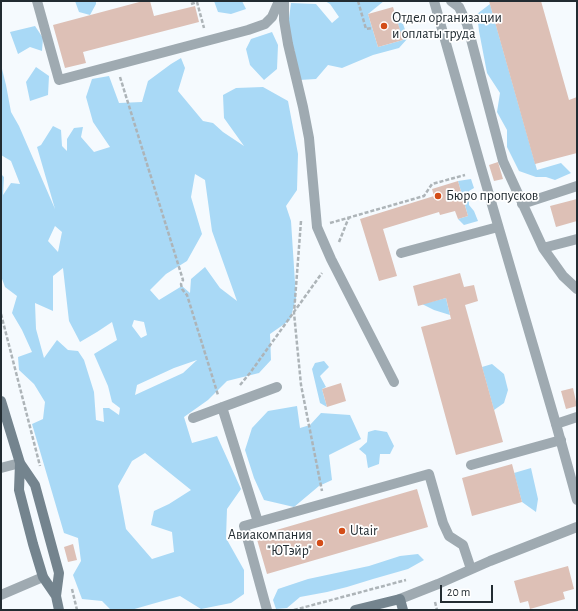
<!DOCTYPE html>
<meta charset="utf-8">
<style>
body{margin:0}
#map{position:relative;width:578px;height:611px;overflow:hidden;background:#f5fafe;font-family:"Alegreya Sans",sans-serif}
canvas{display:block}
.frame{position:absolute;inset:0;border:2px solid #222c32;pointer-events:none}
.scale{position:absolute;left:440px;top:585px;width:53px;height:18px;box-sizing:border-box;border:2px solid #222c32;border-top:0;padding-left:5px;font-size:12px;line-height:14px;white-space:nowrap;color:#222c32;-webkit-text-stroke:3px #fff;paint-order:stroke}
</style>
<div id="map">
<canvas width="578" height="611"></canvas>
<div class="frame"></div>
<div class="scale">20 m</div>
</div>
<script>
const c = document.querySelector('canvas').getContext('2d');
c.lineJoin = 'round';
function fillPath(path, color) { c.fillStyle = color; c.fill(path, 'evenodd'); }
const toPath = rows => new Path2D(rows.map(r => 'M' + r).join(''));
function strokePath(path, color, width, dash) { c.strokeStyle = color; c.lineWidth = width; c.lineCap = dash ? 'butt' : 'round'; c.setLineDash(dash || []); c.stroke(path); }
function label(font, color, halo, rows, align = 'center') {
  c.font = font + ' "Alegreya Sans",sans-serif'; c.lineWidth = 3.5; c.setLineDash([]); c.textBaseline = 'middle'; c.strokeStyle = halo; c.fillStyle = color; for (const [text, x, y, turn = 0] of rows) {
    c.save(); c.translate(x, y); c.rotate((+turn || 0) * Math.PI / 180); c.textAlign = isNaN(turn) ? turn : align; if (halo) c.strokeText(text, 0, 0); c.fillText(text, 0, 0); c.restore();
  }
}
fillPath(toPath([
 [75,1,96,1,96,4,90,15,79,12],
 [214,1,242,1,246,9,231,14,218,12],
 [325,1,398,1,384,1,368,14,378,47,403,40,397,21,403,24,408,38,399,48,373,55,342,68,328,65,316,79,299,80,291,67,295,51,285,37,288,26,291,3,316,4,332,23,339,17,330,4],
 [490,4,537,170,561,163,571,173,555,180,546,177,536,177,519,171,507,147,507,130,497,112,500,93,487,73,479,31,477,14],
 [35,26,43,38,42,51,30,47,18,54,10,32],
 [272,32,278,45,277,69,264,80,250,65,246,49,251,39],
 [181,58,185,68,178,91,203,121,213,123,223,132,244,146,224,118,223,95,236,88,263,87,288,101,298,154,297,190,286,206,291,221,296,298,290,320,270,334,271,360,259,373,227,381,208,400,184,417,192,443,217,436,241,489,227,509,226,538,244,570,244,594,231,603,201,609,180,596,131,610,111,610,102,601,82,599,73,575,81,561,78,538,64,533,32,424,43,419,45,402,34,384,19,370,18,357,32,352,22,330,12,313,17,296,5,287,1,276,1,174,4,177,3,195,11,183,20,184,11,161,1,155,1,65,6,85,11,112,19,126,55,209,37,147,41,145,53,126,61,130,62,146,67,151,67,139,74,128,83,127,81,137,94,152,110,147,93,122,86,97,92,79,109,76,119,103,142,102,148,81,171,64],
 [195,174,205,180,212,231,237,301,220,288,205,267,191,279,190,293,182,286,159,300,150,290,166,274,187,261,202,234,191,197],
 [55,226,62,232,58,252,48,241],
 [63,268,69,321,80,342,97,332,112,322,117,340,94,354,108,386,112,402,120,408,119,415,109,408,103,408,104,422,96,420,94,392,84,360,78,351,68,350,57,340,44,358,36,329,35,303,53,311,53,276],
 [134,320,144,322,147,335,141,338,132,326],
 [197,360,183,373,135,395,137,385,174,368],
 [145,453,191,490,169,504,154,511,151,525,172,532,174,552,152,559,126,529,118,486,132,461],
 [36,67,49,76,48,95,30,101,26,82],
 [471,179,474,188,469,191,469,205,474,211,478,221,464,225,458,219,468,216,458,181],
 [446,298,450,315,434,310,422,304],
 [324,361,329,367,320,376,326,387,322,389,327,407,320,403,312,369,315,363],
 [492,364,504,374,508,390,504,403,494,410,482,367],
 [297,406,300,428,310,425,321,413,350,415,361,439,329,455,332,480,319,486,294,507,264,500,254,478,245,450,252,428,268,411],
 [375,430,387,432,394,446,390,454,380,454,379,464,368,468,366,455,359,449,367,442,368,432],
 [531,468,538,499,536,512,522,502,514,473],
 [418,554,424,560,408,569,373,579,347,587,327,592,300,597,287,608,276,609,273,600,278,589,308,579,369,566,400,556]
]), '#a9d9f6');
fillPath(toPath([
 [143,1,150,1,154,16,195,6,199,22,83,52,86,63,65,68,53,25],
 [489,1,541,1,569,100,577,97,577,153,535,164],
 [393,7,403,40,378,47,368,14],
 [498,162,503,179,494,181,489,165],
 [458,181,468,216,458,219,455,211,440,215,439,212,383,229,397,276,379,281,360,219,434,196,432,189],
 [577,199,577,221,556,227,550,206],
 [460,273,464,287,474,285,478,301,465,305,503,442,456,455,421,327,451,319,446,298,418,306,413,286],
 [341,383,346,401,327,407,322,389],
 [573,388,577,406,566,409,561,391],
 [512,464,522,502,472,516,462,478],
 [417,489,428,527,267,574,256,536],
 [73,544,77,560,68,562,64,547],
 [568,566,574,589,563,592,565,599,530,609,528,601,520,603,514,581]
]), '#ddc0b6');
strokePath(toPath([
 [358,1,366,29,372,28],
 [191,4,197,2,204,28],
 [120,77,183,280,181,284,182,289,185,293,187,295,218,395],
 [301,221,294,313,301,385,322,491],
 [330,223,424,196,432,184,465,175],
 [339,242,349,217],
 [1,314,40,466],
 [240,385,250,373,322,273],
 [72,589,77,610],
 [435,602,437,610],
 [294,610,406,580]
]), '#adb4b8', 2.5, [4, 2]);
strokePath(toPath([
 [37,1,59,80,248,30,265,24,272,17,279,1],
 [284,1,284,20,288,44,303,107,309,138,317,227,331,259,394,382],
 [451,1,459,7,467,24,503,161,543,248,563,276,577,289],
 [522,204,577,186],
 [543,248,577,239],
 [401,253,498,227],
 [222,407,258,522],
 [193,418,277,387],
 [556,424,577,417],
 [471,465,561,440],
 [1,468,20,463],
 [1,595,43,577],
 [400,599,438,584,490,561,577,527],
 [267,610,244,526,429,474,443,523,449,536,463,545,471,569]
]), '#9faab1', 10);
strokePath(toPath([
 [434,1,481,167,556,424,577,500]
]), '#9faab1', 10);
strokePath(toPath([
 [1,401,20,463,35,485,59,573,56,596],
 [20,463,19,490,33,544,43,577,56,596,59,610],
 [355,610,400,599,403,610]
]), '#74848e', 10);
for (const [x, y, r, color] of [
 [384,26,4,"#d34d18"],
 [438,196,4,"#d34d18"],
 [342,531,4,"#d34d18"],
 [320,543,4,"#d34d18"]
]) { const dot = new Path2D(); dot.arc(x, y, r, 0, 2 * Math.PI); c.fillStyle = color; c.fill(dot); strokePath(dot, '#fff', 1.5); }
label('14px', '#222c32', '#fff', [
 ["Отдел организации",392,18],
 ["и оплаты труда",392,34],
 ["Бюро пропусков",446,196],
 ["Utair",350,531],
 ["Авиакомпания",312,535,"right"],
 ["\"ЮТэйр\"",312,551,"right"]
], 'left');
</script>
